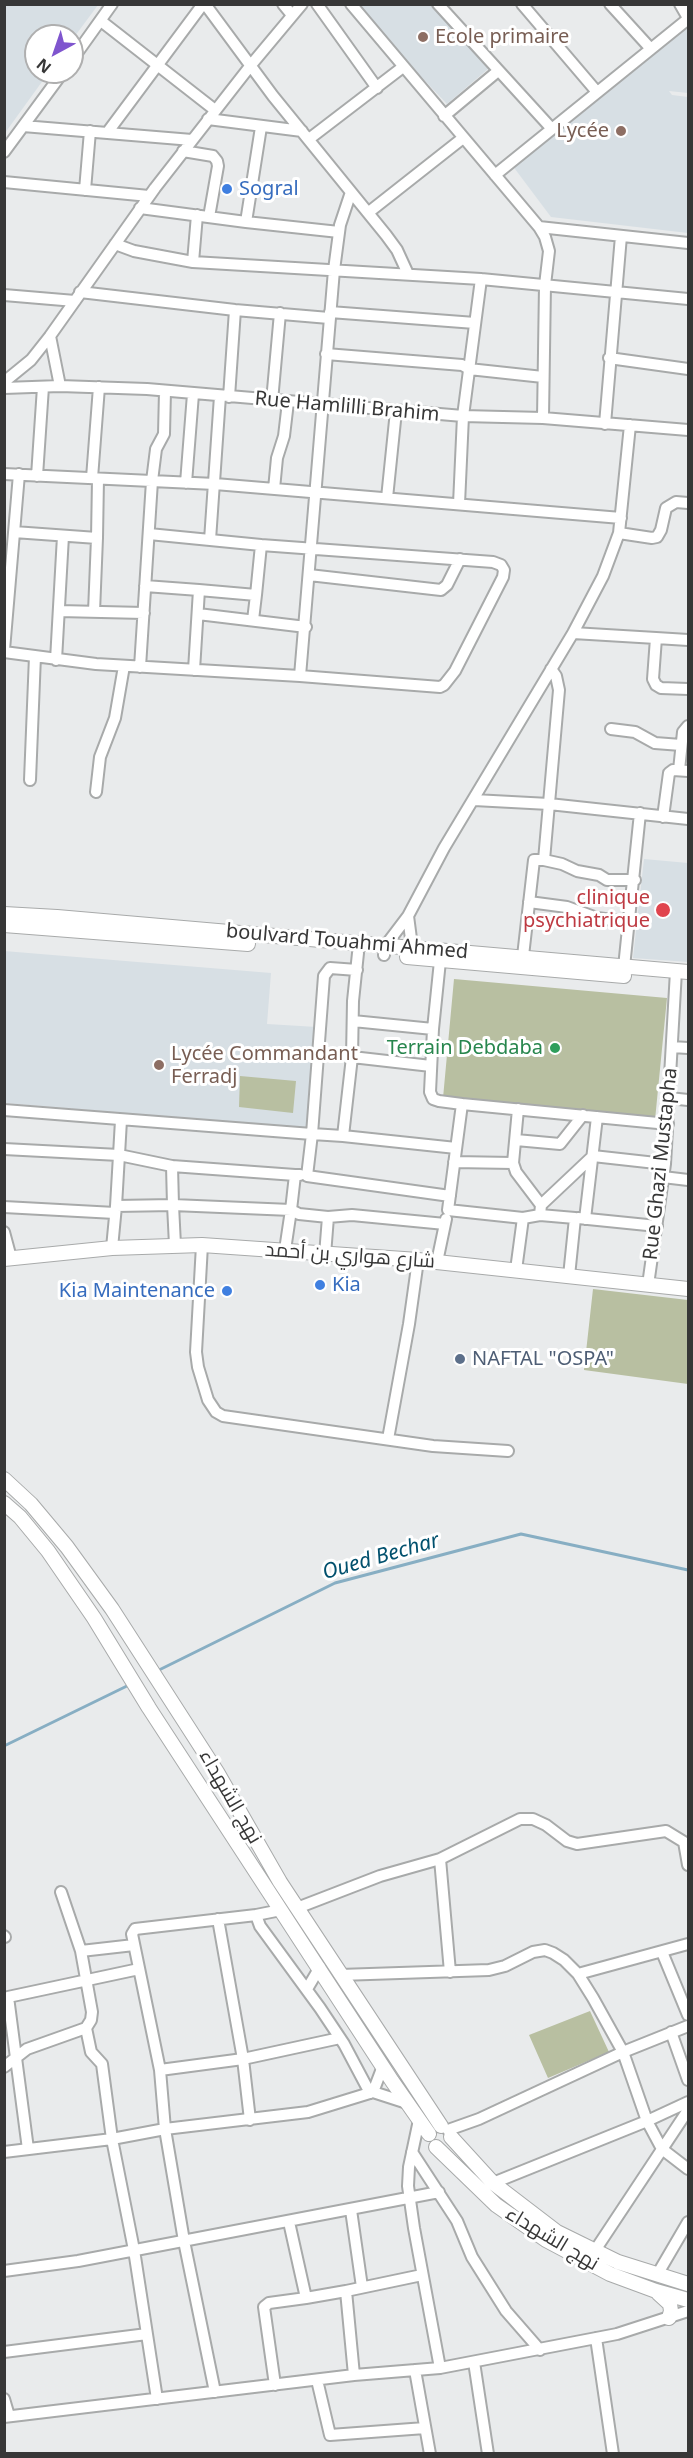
<!DOCTYPE html>
<meta charset="utf-8">
<style>
body{margin:0}
#map{position:relative;width:693px;height:2458px;overflow:hidden;background:#e9ebec;font-family:"Noto Sans",sans-serif}
canvas{display:block}
.frame{position:absolute;inset:0;border:6px solid #373737;pointer-events:none}
.north{position:absolute;left:24px;top:24px;width:60px;height:60px;box-sizing:border-box;background:#fff;border:2px solid #afafaf;border-radius:50%;rotate:220deg;font-size:16px;font-weight:700;line-height:24px;text-align:center;color:#373737}
.north::after{content:'';display:block;margin:auto;width:21px;height:27px;background:#7f55ce;clip-path:polygon(50% 0,100% 100%,50% 72%,0 100%)}
</style>
<div id="map">
<canvas width="693" height="2458"></canvas>
<div class="frame"></div>
<div class="north">N</div>
</div>
<script>
const c = document.querySelector('canvas').getContext('2d');
c.lineJoin = 'round';
function fillPath(path, color) { c.fillStyle = color; c.fill(path, 'evenodd'); }
const toPath = rows => new Path2D(rows.map(r => 'M' + r).join(''));
function strokePath(path, color, width, dash) { c.strokeStyle = color; c.lineWidth = width; c.lineCap = dash ? 'butt' : 'round'; c.setLineDash(dash || []); c.stroke(path); }
function label(font, color, halo, rows, align = 'center') {
  c.font = font + ' "Noto Sans",Cairo,sans-serif'; c.lineWidth = 6; c.setLineDash([]); c.textBaseline = 'middle'; c.strokeStyle = halo; c.fillStyle = color; for (const [text, x, y, turn = 0] of rows) {
    c.save(); c.translate(x, y); c.rotate((+turn || 0) * Math.PI / 180); c.textAlign = isNaN(turn) ? turn : align; if (halo) c.strokeText(text, 0, 0); c.fillText(text, 0, 0); c.restore();
  }
}
fillPath(toPath([
 [5,4,98,5,72,40,72,36,36,36,36,72,49,72,5,133],
 [356,4,434,5,488,69,447,104,354,6],
 [688,21,688,93,669,91,672,95,688,97,688,233,551,217,512,165],
 [644,859,688,863,688,962,633,958],
 [4,951,271,973,267,1024,317,1027,308,1129,5,1103]
]), '#d7dfe4');
fillPath(toPath([
 [454,979,667,998,655,1120,443,1098],
 [240,1076,296,1081,293,1113,239,1107],
 [593,1289,688,1300,688,1384,584,1370],
 [590,2011,609,2052,548,2078,529,2035]
]), '#b8bfa1');
strokePath(toPath([
 [157,1671,335,1583,521,1534,688,1570],
 [4,1746,129,1685]
]), '#87aec3', 3);
const minor = toPath([
 [205,4,273,96,386,235,397,250,408,274],
 [283,4,292,15],
 [317,4,377,88],
 [351,4,539,227,545,237,549,251,545,285,543,418],
 [438,4,552,129],
 [522,4,597,92],
 [610,4,651,49],
 [680,4,688,18],
 [101,21,215,110],
 [72,60,112,4],
 [444,116,498,71],
 [208,119,302,131],
 [23,126,192,140],
 [107,133,203,4],
 [309,139,403,67],
 [183,151,213,156,217,161,218,166,209,217],
 [4,152,63,72],
 [495,175,688,19],
 [4,182,149,196],
 [85,190,90,131],
 [140,208,246,222,261,127],
 [369,212,463,138],
 [246,222,339,232],
 [539,227,688,243],
 [115,244,134,251,193,262,197,215],
 [193,262,481,279,688,299],
 [80,292,235,310,329,318],
 [4,295,75,301],
 [330,312,475,323],
 [50,336,60,386],
 [326,354,462,365,469,369,543,377],
 [609,358,688,369],
 [4,382,31,360,50,336,155,188,251,65,302,4],
 [4,388,60,386,147,389,463,416,543,418,688,430],
 [229,397,235,310],
 [272,401,280,313],
 [605,424,621,236],
 [4,474,215,484,621,518],
 [37,476,43,387],
 [92,478,99,387],
 [186,483,193,394],
 [274,489,277,458,284,436,288,402],
 [387,498,396,411],
 [459,504,463,416,481,279],
 [14,532,97,538,98,479],
 [619,533,652,538,657,537,661,530,666,508,676,502,688,503],
 [149,534,261,545],
 [210,540,220,396],
 [309,575,441,590,447,585,460,559],
 [145,586,199,590,194,670],
 [199,590,256,595,253,620],
 [256,595,261,545,493,562,501,565,504,570,503,577,455,671,444,685,440,687,300,676],
 [59,611,144,613],
 [94,612,97,538],
 [198,614,306,627],
 [573,633,656,638],
 [688,640,656,638,653,679,656,685,661,688,688,689],
 [4,650,19,474],
 [4,652,96,664,300,676,334,270,340,225,351,192],
 [56,660,63,536],
 [140,667,152,481,156,449,164,434,165,391],
 [611,729,635,732,655,743,681,745],
 [679,770,683,732,688,726],
 [30,780,35,656],
 [96,792,100,757,115,718,124,666],
 [474,800,549,804,688,819],
 [663,817,669,773,673,770,688,771],
 [544,860,559,690,556,676,551,669],
 [529,902,567,907,597,918,628,922],
 [408,916,413,954],
 [358,953,353,1001,352,1057,431,1066],
 [384,955,386,945,408,916,444,848,573,633,603,576,619,533,630,425],
 [523,956,534,860,544,860,562,864,577,871,599,875,607,880,635,880],
 [440,961,433,1029,430,1092,433,1099,439,1101,462,1104,448,1210,523,1218],
 [624,967,640,813],
 [353,1021,433,1029],
 [672,1047,688,1048],
 [352,1057,343,1136,312,1134,324,976,330,968,357,970],
 [669,1098,688,1100],
 [462,1104,668,1124],
 [518,1109,513,1163,516,1172,541,1205],
 [4,1110,312,1134,307,1176,450,1196],
 [343,1136,456,1148],
 [516,1140,560,1144,583,1115],
 [4,1149,119,1155,121,1120],
 [454,1162,513,1163],
 [300,1175,295,1175,291,1210,299,1214,328,1217,352,1215,445,1224],
 [663,1177,688,1180],
 [116,1206,119,1155,172,1166],
 [4,1207,115,1213],
 [540,1215,541,1205,593,1156,665,1164],
 [578,1218,657,1226],
 [585,1219,597,1117],
 [4,1232,11,1258],
 [175,1245,173,1205,291,1210,285,1250],
 [202,1245,196,1352,198,1367,208,1400,216,1412,223,1416,433,1446,508,1451],
 [112,1248,116,1206,173,1205,172,1166,295,1175],
 [325,1255,328,1217],
 [437,1262,446,1219],
 [516,1270,523,1218,540,1215,575,1218,569,1276],
 [648,1285,665,1164,676,971],
 [388,1439,409,1324,418,1260],
 [440,1859,520,1819,533,1819,546,1825,567,1841,577,1844,666,1831,684,1842,688,1865],
 [297,1908,380,1876,440,1859,450,1972],
 [281,1910,256,1915,260,1926,320,2008,344,2044,370,2093],
 [4,1936,5,1937],
 [81,1951,134,1945],
 [662,1952,688,2015],
 [578,1974,688,1944],
 [340,1975,489,1970,505,1966,533,1952,545,1950,553,1953,564,1960,578,1974,593,1998,623,2052,647,2121,662,2149,688,2169],
 [307,1989,320,1967],
 [8,1997,139,1969],
 [4,1998,8,1997,28,2149],
 [86,2028,91,2052,102,2064,112,2139,134,2250,157,2399],
 [671,2032,688,2080],
 [4,2067,27,2049,86,2028,91,2020,92,2012,81,1951,61,1892],
 [160,2070,243,2059,218,1919],
 [373,2092,383,2066],
 [250,2120,243,2059,340,2038],
 [419,2120,409,2167,408,2186,414,2228,440,2368],
 [448,2130,479,2119,623,2052,688,2026],
 [4,2152,112,2139,165,2129,308,2112,373,2092,407,2103],
 [412,2152,457,2221,472,2257,506,2311,540,2350],
 [493,2183,647,2121,688,2102],
 [351,2210,362,2287],
 [289,2222,306,2298,346,2291],
 [594,2252,688,2110],
 [4,2271,78,2261,439,2192],
 [657,2275,688,2222],
 [596,2338,613,2454],
 [4,2352,147,2334],
 [474,2362,488,2454],
 [415,2370,430,2454],
 [354,2375,346,2291,422,2275],
 [317,2380,330,2435,425,2428],
 [275,2385,264,2307,269,2303,306,2298],
 [215,2392,184,2241,165,2129,160,2070,132,1934,135,1929,256,1915],
 [4,2399,9,2416],
 [4,2417,354,2375,440,2368,617,2334,688,2311]
]);
const major = toPath([
 [4,914,57,917,688,972],
 [4,925,248,944],
 [407,957,624,976],
 [4,1259,112,1248,202,1245,418,1260,688,1289],
 [4,1479,31,1504,67,1547,112,1609,217,1772,280,1882,441,2126],
 [4,1503,20,1517,48,1551,94,1618,149,1708,392,2081,429,2134],
 [451,2137,493,2183,557,2232,618,2262,688,2284],
 [436,2147,496,2205,546,2240,610,2274,656,2291,688,2300],
 [658,2293,670,2304,671,2311,669,2318]
]);
strokePath(minor, '#a8aaaa', 14);
strokePath(major, '#a8aaaa', 16);
strokePath(minor, '#fff', 10);
strokePath(major, '#fff', 14);
for (const [x, y, r, color] of [
 [423,37,6,"#8d6e63"],
 [621,131,6,"#8d6e63"],
 [227,189,6,"#3f7fe0"],
 [663,910,8,"#e0444e"],
 [555,1048,6,"#2e9e5b"],
 [159,1065,6,"#8d6e63"],
 [320,1285,6,"#3f7fe0"],
 [227,1291,6,"#3f7fe0"],
 [460,1359,6,"#5c6f8a"]
]) { const dot = new Path2D(); dot.arc(x, y, r, 0, 2 * Math.PI); c.fillStyle = color; c.fill(dot); strokePath(dot, '#fff', 2); }
label('20px', '#785e54', '#fff', [
 ["Ecole primaire",435,37],
 ["Lycée",609,131,"right"],
 ["Lycée Commandant",171,1054],
 ["Ferradj",171,1077]
], 'left');
label('20px', '#366cbe', '#fff', [
 ["Sogral",239,189],
 ["Kia",332,1285],
 ["Kia Maintenance",215,1291,"right"]
], 'left');
label('20px', '#373737', '#fff', [
 ["Rue Hamlilli Brahim",347,407,5],
 ["boulvard Touahmi Ahmed",347,942,5],
 ["Rue Ghazi Mustapha",661,1164,-84],
 ["شارع هواري بن أحمد",350,1256,4],
 ["نهج الشهداء",230,1797,60],
 ["نهج الشهداء",552,2239,31]
]);
label('20px', '#be3a42', '#fff', [
 ["clinique",650,898],
 ["psychiatrique",650,921]
], 'right');
label('20px', '#27864d', '#fff', [
 ["Terrain Debdaba",543,1048]
], 'right');
label('20px', '#4e5e75', '#fff', [
 ["NAFTAL \"OSPA\"",472,1359]
], 'left');
label('italic 21px', '#00506d', '#fff', [
 ["Oued Bechar",381,1557,-16]
]);
</script>
